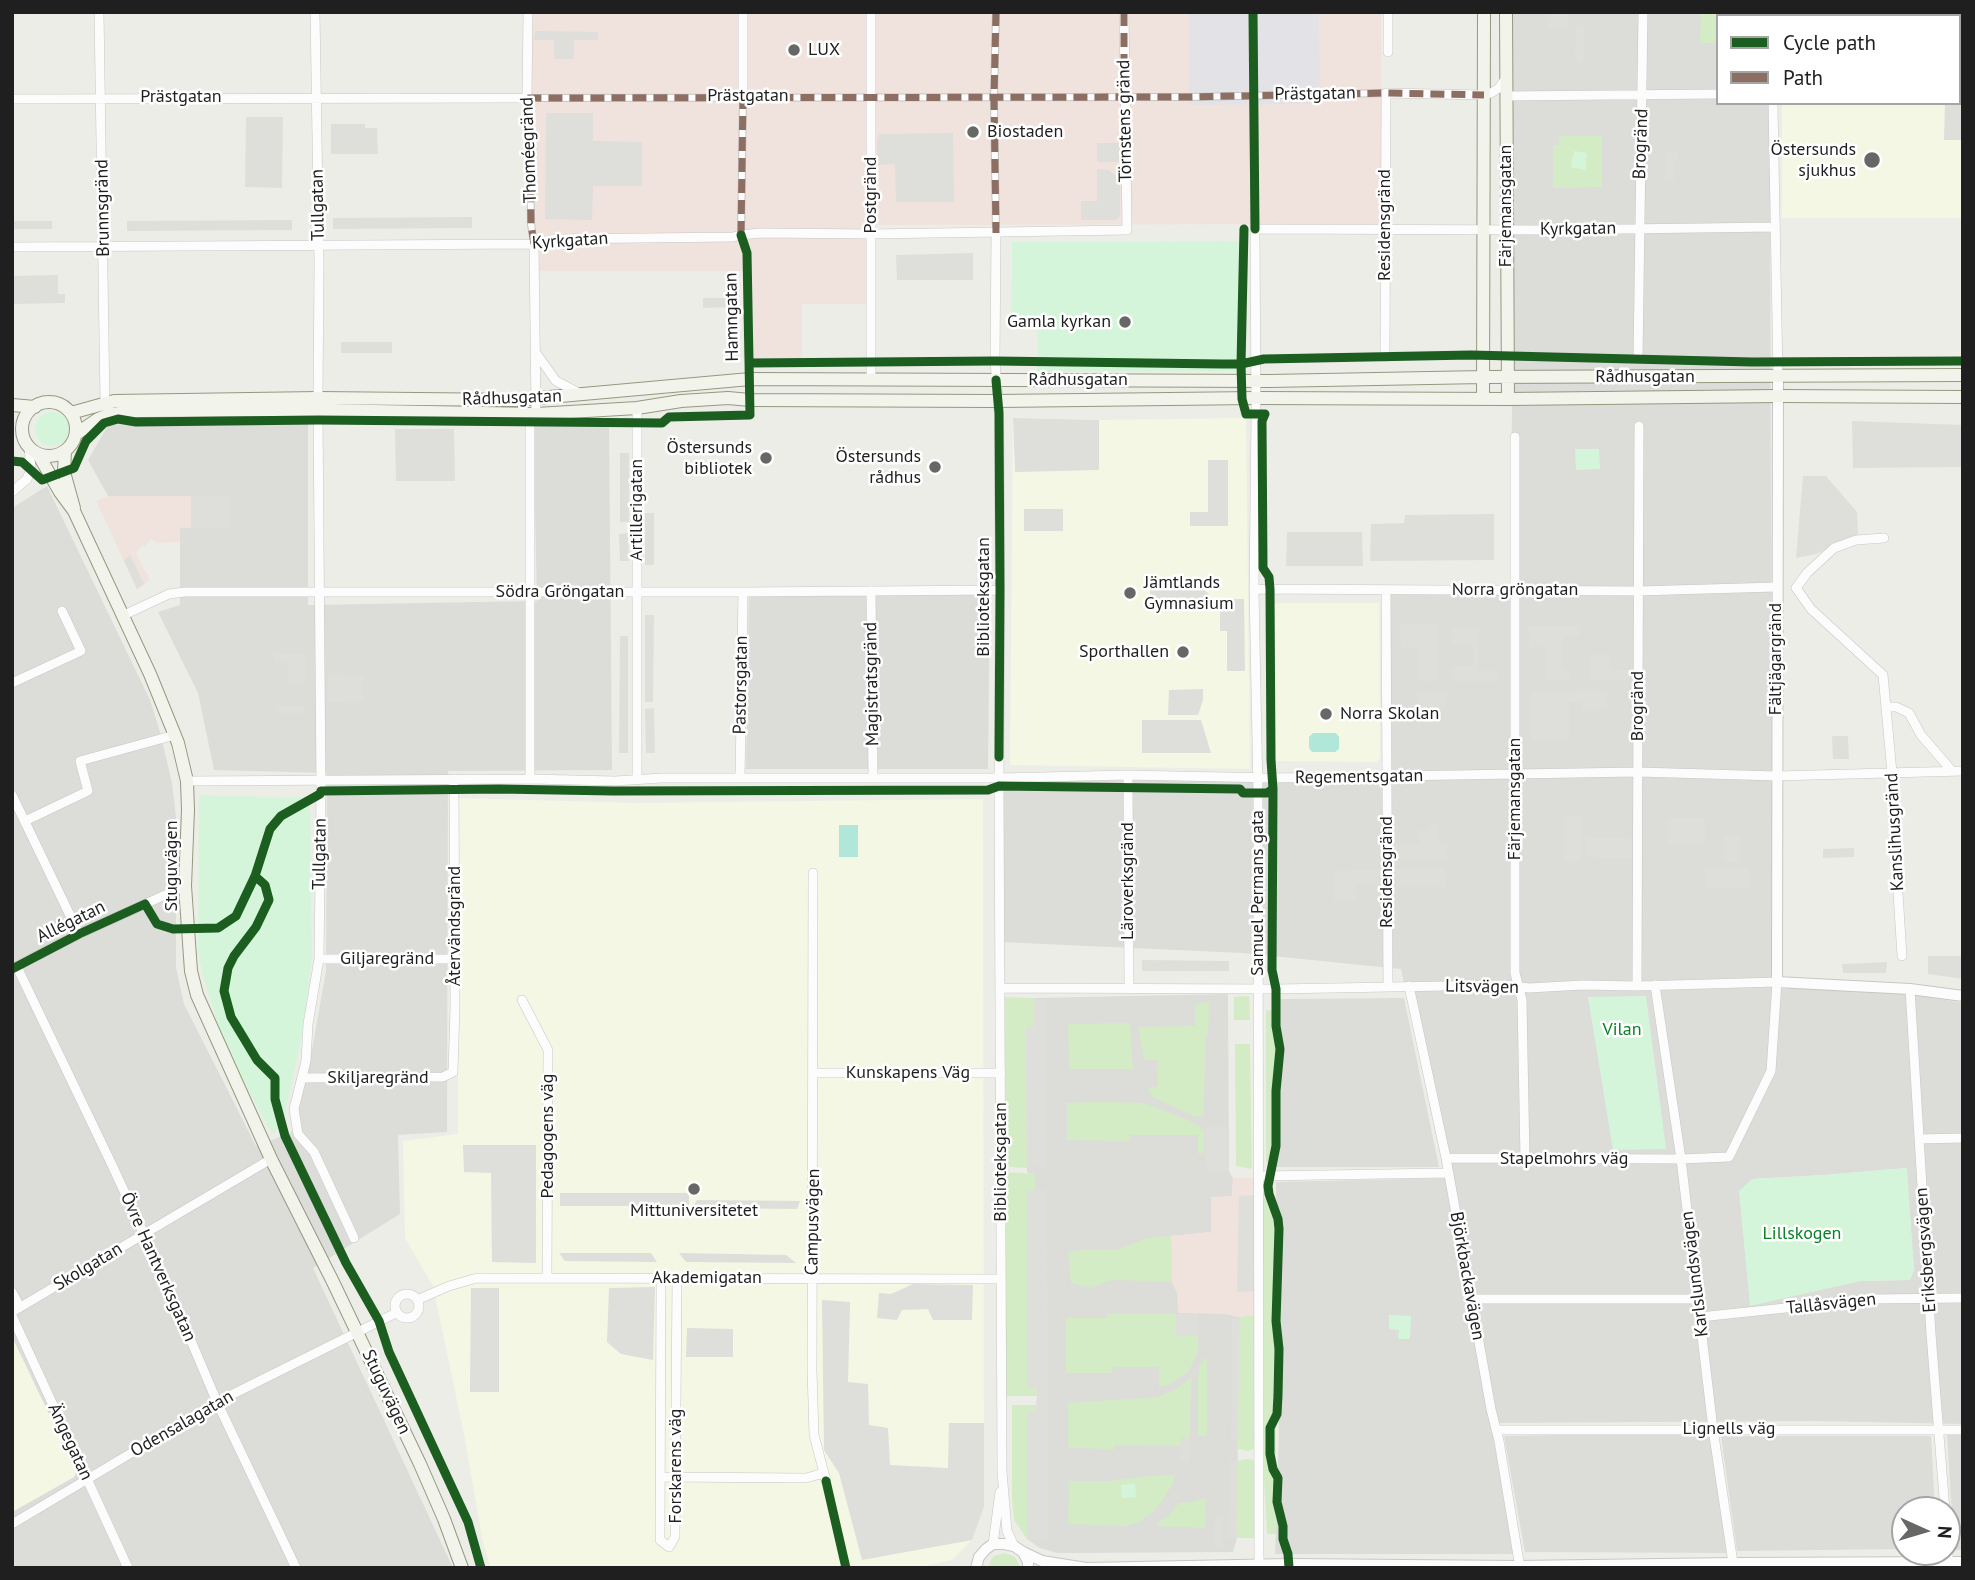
<!DOCTYPE html>
<meta charset="utf-8">
<style>
body{margin:0}
#map{position:relative;width:1975px;height:1580px;overflow:hidden;background:#edede8;font-family:"PT Sans",sans-serif}
canvas{display:block}
.frame{position:absolute;inset:0;border:14px solid #1f1f1f;pointer-events:none}
.legend{position:absolute;left:1716px;top:14px;width:245px;height:91px;box-sizing:border-box;background:#fff;border:2px solid #a5a5a5;margin:0;padding:9px 12px;list-style:none;font-size:21px;color:#1f1f1f}
.legend li{display:flex;align-items:center;gap:14px;height:35px}
.legend b{width:35px;border:2px solid #a5a5a5}
.north{position:absolute;left:1891px;top:1496px;width:70px;height:70px;box-sizing:border-box;background:#fff;border:2px solid #a5a5a5;border-radius:50%;rotate:94deg;font-size:19px;font-weight:700;line-height:28px;text-align:center;color:#1f1f1f}
.north::after{content:'';display:block;margin:auto;width:24px;height:32px;background:#676765;clip-path:polygon(50% 0,100% 100%,50% 72%,0 100%)}
</style>
<div id="map">
<canvas width="1975" height="1580"></canvas>
<div class="frame"></div>
<ul class="legend">
<li><b style="height:9px;background:#1b5e20"></b>Cycle path</li>
<li><b style="height:9px;background:#8d6e63"></b>Path</li>
</ul>
<div class="north">N</div>
</div>
<script>
const c = document.querySelector('canvas').getContext('2d');
c.lineJoin = 'round';
function fillPath(path, color) { c.fillStyle = color; c.fill(path, 'evenodd'); }
const toPath = rows => new Path2D(rows.map(r => 'M' + r).join(''));
function strokePath(path, color, width, dash) { c.strokeStyle = color; c.lineWidth = width; c.lineCap = dash ? 'butt' : 'round'; c.setLineDash(dash || []); c.stroke(path); }
function label(font, color, halo, rows, align = 'center') {
  c.font = font + ' "PT Sans",sans-serif'; c.lineWidth = 5; c.setLineDash([]); c.textBaseline = 'middle'; c.strokeStyle = halo; c.fillStyle = color; for (const [text, x, y, turn = 0] of rows) {
    c.save(); c.translate(x, y); c.rotate((+turn || 0) * Math.PI / 180); c.textAlign = isNaN(turn) ? turn : align; if (halo) c.strokeText(text, 0, 0); c.fillText(text, 0, 0); c.restore();
  }
}
fillPath(toPath([
 [1506,12,1770,12,1770,16,1718,16,1718,103,1770,103,1772,989,1838,988,1915,995,1963,1003,1963,1424,1814,1421,1497,1423,1452,1213,1515,1554,1275,1554,1279,1432,1276,1182,1445,1178,1401,969,1242,953,1000,942,1001,781,1382,779,1383,590,1510,589,1512,404],
 [1906,1168,1914,1270,1910,1280,1860,1281,1750,1305,1753,1179,1824,1175],
 [308,416,308,605,537,601,533,421,609,423,612,770,448,771,447,1132,398,1135,400,1214,313,1268,453,1568,15,1568,12,1564,12,1512,74,1477,76,1471,12,1337,12,508,47,486,150,700,160,732,172,783,176,817,176,968,184,1004,256,1146,291,1133,309,1067,326,971,327,773,214,770,198,693,158,612,180,605,180,528,231,496,108,496,88,460,108,425,247,417],
 [990,588,988,769,746,769,749,589],
 [1228,994,1229,1171,1233,1178,1232,1196,1211,1232,1172,1236,1172,1282,1177,1292,1227,1314,1239,1317,1237,1538,1233,1552,1069,1553,1057,1553,1040,1548,1027,1539,1027,1412,1036,1411,1037,1396,1035,1174,1027,1173,1026,1028,1034,1028,1034,998],
 [1404,998,1439,1167,1276,1167,1282,1049,1278,1026,1277,999],
 [1711,1432,1727,1553,1525,1552,1504,1436],
 [1947,1434,1963,1434,1963,1550,1954,1550],
 [1721,1436,1931,1436,1935,1510,1905,1510,1905,1549,1737,1551]
]), '#dcdcd9');
fillPath(toPath([
 [530,12,1381,12,1382,224,868,225,868,304,802,304,802,358,743,358,743,271,530,271],
 [108,496,231,496,231,528,180,528,180,542,157,543,151,539,145,546,142,546,136,553,145,571,148,574,149,581,137,589,96,501],
 [1233,1178,1254,1178,1255,1315,1239,1317,1227,1314,1178,1313,1177,1292,1172,1282,1171,1236,1211,1232,1211,1197,1232,1196]
]), '#f0e3dd');
fillPath(toPath([
 [1783,12,1963,12,1963,218,1782,218,1782,103,1959,103,1959,16,1783,16],
 [1013,418,1099,420,1246,418,1250,769,1010,765],
 [1277,603,1379,603,1380,758,1376,762,1277,761,1273,756,1273,607],
 [457,798,637,803,983,799,984,1507,972,1540,952,1560,917,1568,491,1568,483,1543,464,1434,433,1286,405,1238,403,1141,458,1134],
 [12,1337,76,1471,74,1477,12,1512]
]), '#f4f7e3');
fillPath(toPath([
 [1701,12,1735,12,1736,16,1718,16,1718,43,1700,43],
 [1559,136,1602,136,1602,187,1553,188,1553,145,1559,145],
 [1249,996,1250,1020,1234,1020,1234,997],
 [1004,997,1034,998,1034,1028,1026,1029,1027,1168,1007,1167],
 [1209,1002,1208,1036,1205,1036,1204,1116,1196,1117,1152,1097,1148,1088,1158,1087,1157,1060,1144,1060,1138,1027,1195,1026,1195,1005],
 [1266,1010,1274,1011,1279,1049,1275,1091,1275,1145,1273,1162,1266,1162],
 [1130,1023,1133,1069,1069,1069,1068,1024],
 [1235,1044,1250,1044,1252,1169,1236,1166],
 [1097,1102,1144,1103,1193,1122,1204,1131,1204,1153,1198,1154,1198,1135,1130,1135,1129,1141,1067,1140,1067,1103],
 [1006,1172,1035,1174,1035,1191,1027,1191,1027,1386,1036,1387,1037,1396,1004,1396],
 [1263,1198,1267,1198,1275,1218,1276,1534,1267,1534,1264,1480],
 [1171,1236,1172,1282,1118,1280,1108,1281,1092,1288,1071,1283,1068,1252,1083,1250,1119,1249,1147,1238],
 [1107,1314,1176,1314,1176,1336,1198,1336,1198,1351,1189,1371,1170,1384,1159,1387,1159,1367,1113,1367,1112,1373,1066,1373,1066,1318,1107,1318],
 [1255,1315,1256,1448,1248,1451,1238,1449,1239,1317],
 [1207,1357,1207,1436,1198,1436,1198,1377,1200,1364],
 [1191,1378,1190,1437,1181,1437,1181,1446,1115,1445,1115,1449,1068,1448,1068,1403,1158,1397,1175,1390],
 [1012,1405,1037,1405,1036,1411,1027,1412,1027,1539,1014,1520,1012,1498],
 [1246,1459,1255,1460,1254,1538,1237,1538,1238,1461],
 [1174,1475,1174,1481,1165,1497,1154,1511,1139,1522,1126,1526,1068,1524,1069,1481,1111,1481,1148,1476],
 [1206,1498,1205,1528,1157,1526,1159,1522,1169,1515,1179,1503,1191,1502],
 [1005,1553,1015,1557,1021,1568,988,1568,991,1560,994,1556]
]), '#d4ecc5');
fillPath(toPath([
 [1574,151,1587,153,1585,170,1571,167],
 [1239,241,1237,371,1038,372,1037,316,1011,316,1012,242],
 '35 429a17 17 0 1 1 34 0a17 17 0 1 1-34 0Z',
 [1575,449,1599,449,1600,469,1576,470],
 [199,795,310,798,312,959,301,1041,282,1126,272,1134,225,1047,204,979,198,952],
 [1646,996,1666,1149,1613,1150,1588,997],
 [1907,1168,1914,1270,1910,1280,1860,1281,1750,1306,1739,1191,1752,1179,1824,1175],
 [1389,1315,1411,1316,1410,1339,1398,1339,1399,1330,1389,1329],
 [1135,1484,1136,1497,1122,1498,1121,1485]
]), '#d5f5da');
fillPath(toPath([
 [1313,733,1336,733,1339,737,1339,749,1335,752,1312,752,1309,748,1309,737],
 [839,825,858,825,858,857,839,857]
]), '#b1e7d8');
fillPath(toPath([
 [1548,12,1568,12,1567,27,1548,27],
 [1576,27,1584,27,1583,63,1575,62],
 [535,31,598,32,598,40,574,40,574,59,554,59,554,40,534,40],
 [1963,44,1963,140,1944,140,1945,103,1959,103,1959,45],
 [546,113,593,113,593,141,642,142,642,186,593,186,592,220,545,219],
 [246,117,283,117,282,188,245,187],
 [331,124,365,124,365,128,377,128,378,154,331,154],
 [953,133,954,202,896,202,895,164,877,165,877,137,879,137,879,134],
 [1097,143,1121,143,1120,162,1097,162],
 [1666,153,1677,153,1677,161,1674,162,1674,180,1665,180],
 [1097,169,1108,170,1120,179,1120,216,1116,220,1081,220,1081,201,1097,201],
 [472,217,472,228,333,229,333,218],
 [292,220,292,230,127,231,127,221],
 [12,221,52,221,52,229,12,229],
 [973,253,973,280,897,280,896,255],
 [58,275,58,294,65,294,65,303,12,304,12,276],
 [703,298,731,298,731,307,703,308],
 [341,342,392,342,392,353,341,353],
 [1013,418,1099,420,1099,470,1015,472],
 [1852,421,1963,425,1963,467,1853,468],
 [395,429,454,429,455,481,396,481],
 [620,453,629,453,629,522,620,522],
 [1208,460,1228,460,1228,526,1190,526,1190,512,1208,512],
 [1803,476,1826,476,1857,512,1858,535,1816,554,1796,558],
 [191,496,231,496,231,528,191,528],
 [1024,509,1063,509,1063,531,1024,531],
 [645,513,654,513,654,565,645,565],
 [1494,514,1494,560,1370,561,1371,524,1404,523,1405,515],
 [1287,532,1362,532,1363,566,1286,566],
 [628,533,629,561,620,561,619,534],
 [130,555,144,584,137,589,124,561],
 [1164,579,1189,579,1209,594,1204,603,1150,603,1150,591],
 [1220,599,1244,599,1245,671,1227,671,1227,631,1220,631],
 [645,615,654,615,653,702,645,702],
 [1400,624,1439,624,1439,681,1419,681,1418,648,1401,648],
 [1529,626,1579,626,1579,635,1563,635,1563,667,1571,673,1571,680,1545,680,1545,647,1529,647],
 [1452,629,1478,629,1478,671,1499,671,1499,681,1452,681,1452,666,1473,666,1473,645,1451,644],
 [620,636,628,636,628,753,619,753],
 [274,653,306,654,306,683,288,684,288,661,274,661],
 [1589,655,1611,655,1611,670,1630,670,1630,680,1589,681],
 [328,675,363,676,363,701,328,702],
 [1203,689,1203,700,1198,715,1168,715,1169,690],
 [1582,691,1607,691,1607,709,1582,709,1581,701,1569,702,1569,739,1531,739,1531,692],
 [1418,693,1446,693,1445,709,1440,709,1439,713,1417,713],
 [277,706,304,706,304,713,277,713],
 [654,708,655,753,646,753,645,709],
 [1142,720,1201,720,1211,753,1142,753],
 [1832,736,1848,736,1849,759,1833,759],
 [1564,815,1582,816,1581,861,1563,861],
 [1668,818,1705,818,1705,843,1667,843],
 [1429,823,1439,823,1439,844,1447,845,1447,859,1395,859,1395,844,1419,844,1419,830,1429,830],
 [1724,836,1740,836,1739,862,1723,862],
 [1586,838,1633,839,1633,858,1585,857],
 [1854,848,1854,857,1823,858,1823,849],
 [1749,868,1750,888,1706,889,1706,869],
 [1396,869,1445,869,1445,887,1396,887],
 [1379,870,1379,884,1356,884,1356,899,1334,900,1333,871],
 [1928,956,1963,956,1963,979,1928,974],
 [1142,960,1229,961,1229,971,1142,971],
 [1887,962,1886,973,1843,973,1842,964],
 [1045,1000,1046,1167,1027,1167,1026,1028,1034,1028,1034,1001],
 [1206,1127,1229,1127,1229,1171,1206,1171],
 [463,1145,536,1145,536,1263,492,1262,491,1173,464,1172],
 [1027,1190,1047,1191,1048,1540,1027,1539,1027,1412,1036,1411,1037,1396,1036,1387,1027,1387],
 [560,1193,689,1193,689,1206,560,1206],
 [1254,1195,1254,1291,1237,1292,1239,1196],
 [697,1200,800,1201,797,1209,692,1208],
 [559,1253,651,1253,657,1262,565,1261],
 [679,1253,786,1255,796,1263,686,1262],
 [913,1284,973,1285,972,1320,933,1320,928,1309,902,1310,897,1320,877,1318,879,1293,891,1294],
 [655,1287,653,1360,621,1354,607,1342,609,1288],
 [471,1288,499,1288,499,1392,470,1392],
 [822,1300,850,1302,848,1382,868,1384,869,1425,888,1428,890,1465,948,1468,949,1423,984,1423,984,1507,972,1540,862,1560,839,1473,824,1450],
 [1176,1314,1198,1314,1198,1336,1176,1336],
 [1232,1319,1239,1320,1238,1440,1231,1440],
 [687,1328,733,1329,733,1357,686,1357],
 [1181,1437,1190,1437,1190,1461,1180,1461],
 [1230,1460,1238,1461,1237,1538,1228,1538],
 [1215,1518,1222,1518,1222,1546,1214,1546]
]), '#dededb');
fillPath(toPath([
 [1189,12,1319,12,1320,104,1189,105]
]), '#e3e2e7');
const pedestrian = toPath([
 [996,12,994,98,996,233],
 [1253,95,1255,229],
 [741,235,743,96],
 [534,244,531,224,529,104,527,98,1189,97,1386,93]
]);
const minor = toPath([
 [99,12,105,403],
 [315,12,319,263,318,398],
 [871,12,871,378],
 [1774,16,1774,12],
 [1388,52,1388,12],
 [1253,59,1253,12],
 [743,96,743,12],
 [1506,96,1718,94],
 [12,99,527,98,528,12],
 [1773,103,1778,377],
 [996,233,995,361,999,413,1000,590,999,786,1002,1472,1007,1531,1014,1546],
 [534,244,536,414],
 [12,247,534,244,555,239,733,237,741,235,760,233,871,234,1127,230,1124,12],
 [536,353,556,381,581,394],
 [1385,357,1386,93,1484,95,1491,93,1499,88,1506,78],
 [1638,359,1643,12],
 [318,410,321,791,319,959,308,1024,306,1061,294,1109,298,1134,314,1152,354,1238],
 [1515,437,1515,973,1522,1000,1525,1159],
 [12,492,27,479,31,469,29,447],
 [1884,538,1856,540,1834,548,1807,573,1796,588,1811,609,1883,675,1892,773,1893,814,1902,956],
 [1254,589,1638,591,1776,587],
 [1386,590,1388,986],
 [871,591,873,778],
 [124,615,169,594,185,592,743,592,1000,590],
 [12,683,81,651,62,611],
 [1886,707,1896,707,1909,713,1921,735,1952,771],
 [1128,775,1129,987],
 [740,778,743,592],
 [530,779,530,428],
 [637,779,637,408],
 [187,781,530,779,615,781,662,778,999,778,1128,775,1273,778,1638,772,1776,776,1963,771],
 [12,795,79,934],
 [25,821,88,791,80,761,175,735],
 [813,873,812,1370,814,1435,826,1481],
 [319,959,455,959],
 [17,967,112,1165,170,1291,217,1402,296,1568],
 [13,968,79,934,185,886],
 [1655,985,1681,1159,1713,1429,1733,1563],
 [1409,986,1446,1158,1491,1409,1499,1441,1520,1568],
 [1637,986,1639,426],
 [1000,988,1276,989,1504,985,1529,988,1583,985,1637,986,1777,982,1771,1071,1729,1157,1681,1159,1446,1158],
 [1910,989,1931,1334,1945,1510],
 [522,1000,548,1050,547,1278],
 [814,1073,1001,1073],
 [303,1078,443,1077,453,1072,455,1008,454,779],
 [1919,1139,1963,1138],
 [1260,1176,1448,1173],
 [661,1278,660,1540,669,1547,675,1537,677,1277],
 [12,1292,20,1307],
 '395 1306a12 12 0 1 1 24 0a12 12 0 1 1-24 0Z',
 [1472,1299,1698,1299],
 [417,1300,449,1286,477,1278,1001,1279],
 [12,1312,271,1159],
 [12,1316,128,1568],
 [1700,1317,1871,1299,1963,1298],
 [1496,1430,1963,1430],
 [660,1477,806,1478,824,1473],
 [12,1524,217,1402,396,1313],
 [1947,1540,1949,1568],
 [993,1544,1000,1492],
 [1259,1565,1258,793,1254,589,1256,414,1255,229,1549,230,1775,227]
]);
const tertiary = toPath([
 [1778,377,1777,982,1910,989,1963,996],
 [1023,1552,1042,1561,1086,1568,1289,1564,1519,1566,1733,1563,1963,1562],
 [976,1568,979,1557,986,1549,993,1544,1004,1544,1014,1546,1023,1552,1028,1562,1028,1568]
]);
const secondary = toPath([
 [1506,12,1508,399],
 [1483,398,1484,12],
 '22 429a27 27 0 1 1 54 0a27 27 0 1 1-54 0Z',
 [12,405,35,407],
 [71,413,114,401,318,398,516,400,750,379,1269,381,1483,377,1963,375],
 [76,434,98,419,110,414,139,411,318,410,536,414,637,408,681,401,728,398,750,400,997,401,1255,398,1508,399,1778,396,1963,397],
 [65,451,64,472,74,508],
 [38,454,60,492,74,511,150,674,178,743,187,781,188,810,185,886,191,971,197,995,271,1159,333,1282,420,1464,444,1519,462,1568]
]);
strokePath(pedestrian, '#c6c6c4', 8);
strokePath(minor, '#c6c6c4', 10);
strokePath(tertiary, '#c6c6c4', 12);
strokePath(secondary, '#93997f', 14);
strokePath(pedestrian, '#fcfcfc', 6);
strokePath(minor, '#fcfcfc', 9);
strokePath(tertiary, '#fcfcfc', 10);
strokePath(secondary, '#f2f4eb', 12);
strokePath(toPath([
 [996,12,994,98,996,233],
 [1124,12,1124,97],
 [741,235,743,96],
 [534,244,531,224,529,104,527,98,1189,97,1386,93,1484,95]
]), '#8d6e63', 7, [14, 7]);
strokePath(toPath([
 [1253,12,1255,229],
 [1244,229,1241,364,1242,399,1246,414,1265,414,1262,421,1263,568,1269,577,1270,589,1271,760,1273,789,1272,970,1276,989,1276,1026,1280,1049,1276,1091,1276,1146,1268,1186,1269,1194,1278,1219,1279,1229,1276,1321,1279,1349,1278,1395,1277,1414,1270,1428,1270,1454,1273,1469,1278,1478,1277,1502,1283,1526,1283,1539,1288,1554,1289,1568],
 [749,363,995,361,1222,364,1241,364,1264,359,1471,355,1752,362,1963,361],
 [996,380,999,413,1000,590,999,757],
 [12,461,22,462,42,480,74,468,86,441,104,423,118,419,136,422,318,420,662,423,669,417,750,415,747,253,741,235],
 [255,876,265,885,269,900,256,927,234,956,228,968,224,991,231,1017,257,1060,275,1078,275,1099,285,1136,346,1263,379,1321,389,1352,468,1522,481,1568],
 [12,969,79,934,145,904,157,924,173,929,218,928,236,916,255,876,270,829,281,816,320,794,321,791,499,789,613,791,988,790,999,786,1240,789,1243,793,1267,793,1273,789],
 [826,1481,846,1568]
]), '#1b5e20', 9);
for (const [x, y, r, color] of [
 [794,50,7,"#676765"],
 [973,132,7,"#676765"],
 [1872,160,9,"#676765"],
 [1125,322,7,"#676765"],
 [766,458,7,"#676765"],
 [935,467,7,"#676765"],
 [1130,593,7,"#676765"],
 [1183,652,7,"#676765"],
 [1326,714,7,"#676765"],
 [694,1189,7,"#676765"]
]) { const dot = new Path2D(); dot.arc(x, y, r, 0, 2 * Math.PI); c.fillStyle = color; c.fill(dot); strokePath(dot, '#fff', 2.5); }
label('18px', '#1f1f1f', '#fff', [
 ["LUX",808,50,"left"],
 ["Biostaden",987,132,"left"],
 ["Östersunds",1856,150],
 ["sjukhus",1856,171],
 ["Gamla kyrkan",1111,322],
 ["Östersunds",752,448],
 ["bibliotek",752,469],
 ["Östersunds",921,457],
 ["rådhus",921,478],
 ["Jämtlands",1144,583,"left"],
 ["Gymnasium",1144,604,"left"],
 ["Sporthallen",1169,652],
 ["Norra Skolan",1340,714,"left"],
 ["Mittuniversitetet",694,1211,"center"]
], 'right');
label('18px', '#1f1f1f', '#fff', [
 ["Prästgatan",1315,94,-1],
 ["Prästgatan",748,96],
 ["Prästgatan",181,97],
 ["Törnstens gränd",1125,121,-91],
 ["Brogränd",1641,144,-88],
 ["Thoméegränd",529,150,-92],
 ["Postgränd",871,195,-90],
 ["Tullgatan",318,205,-91],
 ["Färjemansgatan",1506,206,-90],
 ["Brunnsgränd",103,208,-91],
 ["Residensgränd",1385,225,-90],
 ["Kyrkgatan",1578,229,-1],
 ["Kyrkgatan",570,241,-4],
 ["Hamngatan",732,317,-91],
 ["Rådhusgatan",1645,377],
 ["Rådhusgatan",1078,380],
 ["Rådhusgatan",512,398,-2],
 ["Artillerigatan",637,510,-90],
 ["Norra gröngatan",1515,590],
 ["Södra Gröngatan",560,592],
 ["Biblioteksgatan",984,597,-90],
 ["Fältjägargränd",1776,659,-90],
 ["Magistratsgränd",872,684,-91],
 ["Pastorsgatan",741,685,-89],
 ["Brogränd",1638,706,-90],
 ["Regementsgatan",1359,777,-1],
 ["Färjemansgatan",1515,799,-90],
 ["Kanslihusgränd",1895,832,-93],
 ["Tullgatan",320,854,-89],
 ["Stuguvägen",172,866,-90],
 ["Residensgränd",1387,872,-90],
 ["Läroverksgränd",1128,881,-90],
 ["Samuel Permans gata",1258,893,-90],
 ["Allégatan",71,922,-26],
 ["Återvändsgränd",455,926,-90],
 ["Giljaregränd",387,959],
 ["Litsvägen",1482,987,1],
 ["Kunskapens Väg",908,1073],
 ["Skiljaregränd",378,1078],
 ["Pedagogens väg",548,1136,-90],
 ["Stapelmohrs väg",1564,1159],
 ["Biblioteksgatan",1001,1162,-90],
 ["Campusvägen",813,1222,-89],
 ["Eriksbergsvägen",1926,1250,-94],
 ["Skolgatan",88,1267,-31],
 ["Övre Hantverksgatan",158,1267,66],
 ["Karlslundsvägen",1695,1274,-97],
 ["Björkbackavägen",1467,1276,80],
 ["Akademigatan",707,1278],
 ["Tallåsvägen",1831,1304,-6],
 ["Stuguvägen",386,1392,65],
 ["Odensalagatan",182,1424,-30],
 ["Lignells väg",1729,1429],
 ["Ängegatan",70,1442,65],
 ["Forskarens väg",676,1466,-90]
]);
label('18px', '#078324', '#fff', [
 ["Vilan",1622,1030],
 ["Lillskogen",1802,1234]
]);
</script>
